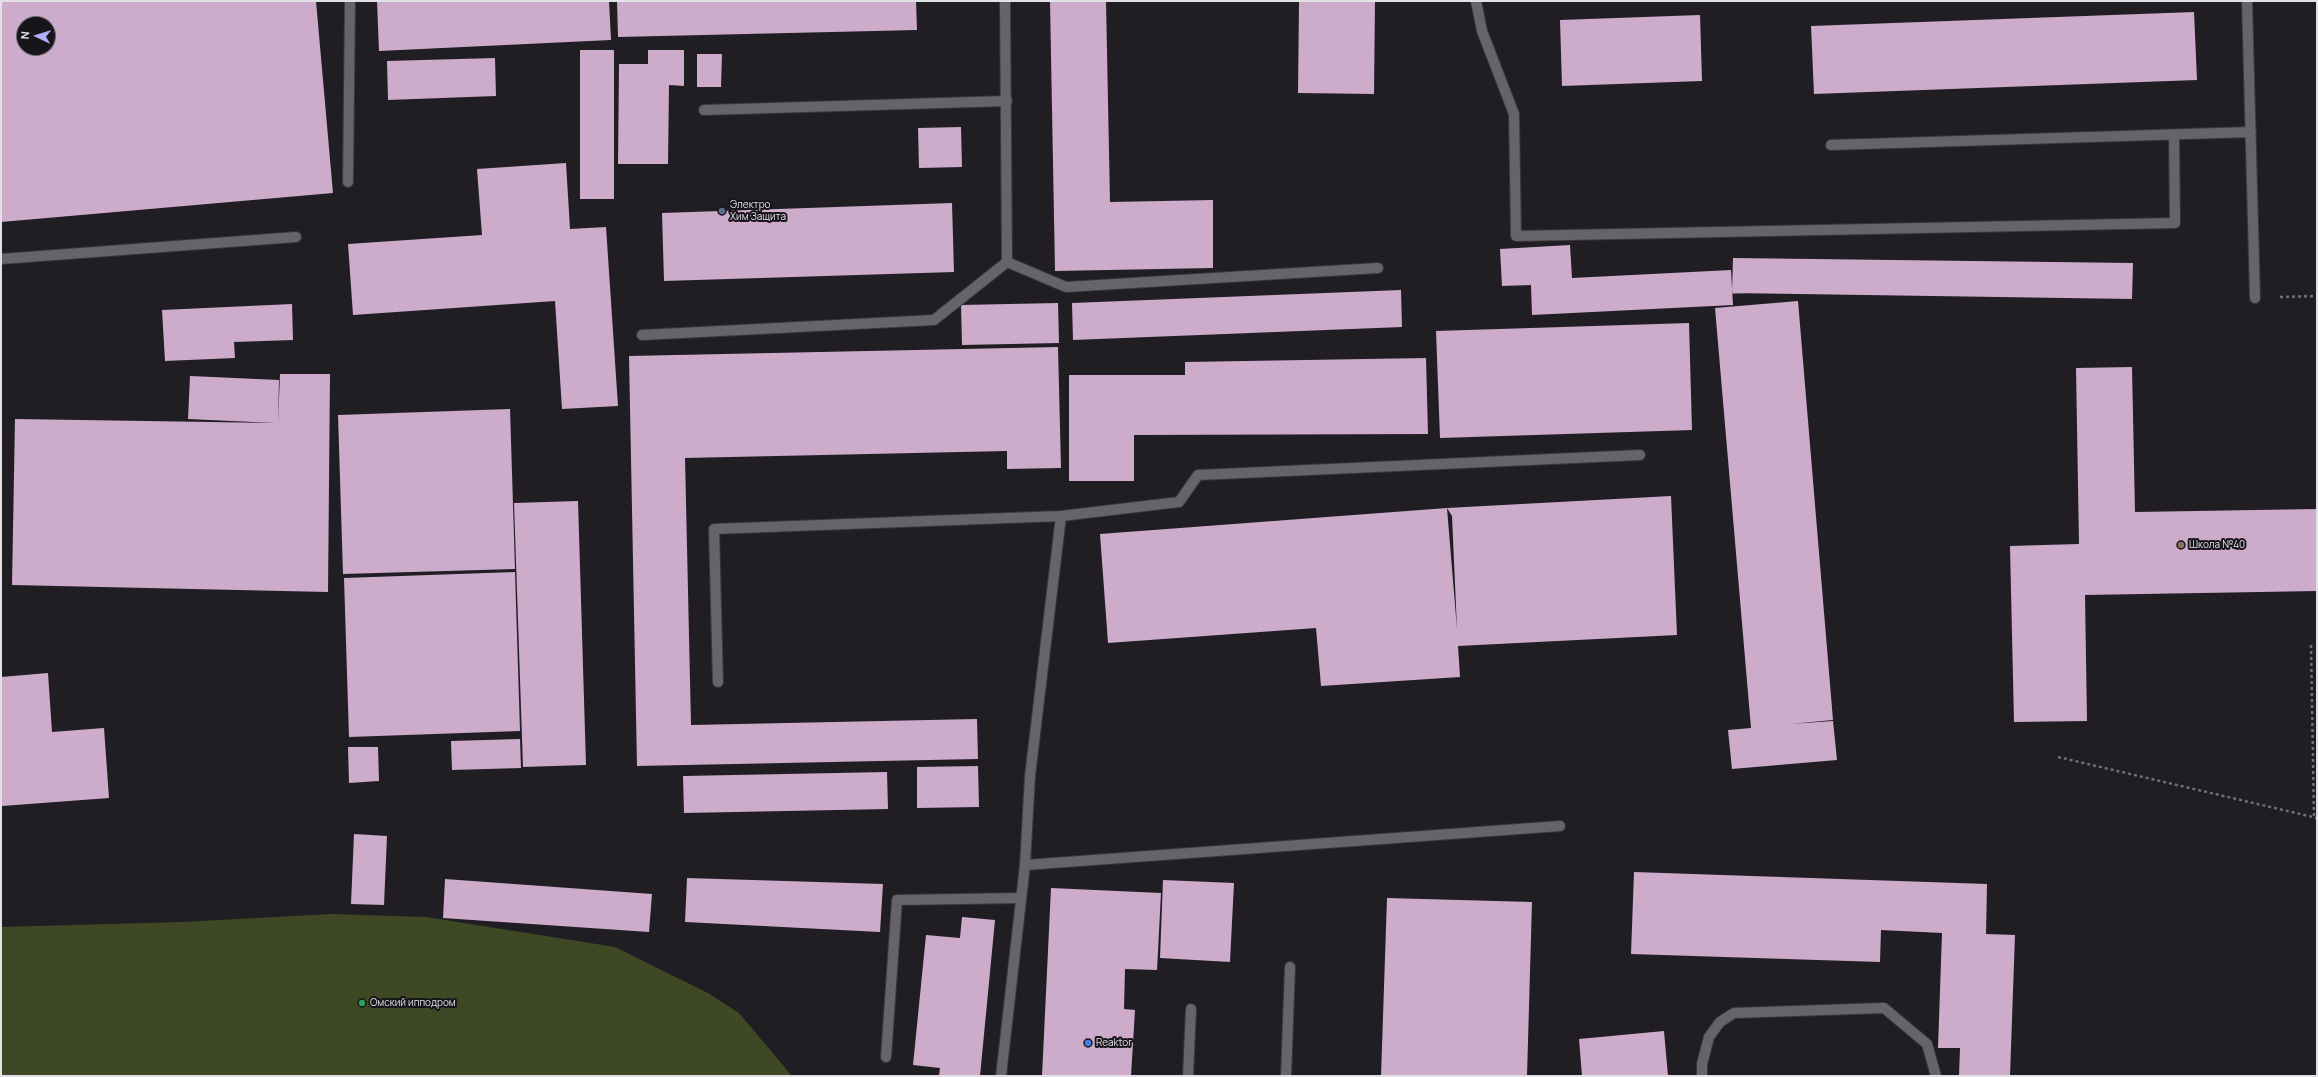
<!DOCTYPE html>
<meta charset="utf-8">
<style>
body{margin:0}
#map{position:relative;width:2318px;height:1077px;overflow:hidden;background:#201e23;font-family:Manrope,sans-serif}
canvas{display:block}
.frame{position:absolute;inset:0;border:2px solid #e2e1e5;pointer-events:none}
.north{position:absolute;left:16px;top:16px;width:40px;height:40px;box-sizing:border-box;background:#17141a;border:1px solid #68666b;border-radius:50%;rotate:274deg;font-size:11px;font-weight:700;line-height:16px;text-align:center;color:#e2e1e5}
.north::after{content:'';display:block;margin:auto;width:14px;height:18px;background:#adaffb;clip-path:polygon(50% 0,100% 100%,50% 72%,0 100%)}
</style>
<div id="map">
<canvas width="2318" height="1077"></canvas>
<div class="frame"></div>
<div class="north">N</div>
</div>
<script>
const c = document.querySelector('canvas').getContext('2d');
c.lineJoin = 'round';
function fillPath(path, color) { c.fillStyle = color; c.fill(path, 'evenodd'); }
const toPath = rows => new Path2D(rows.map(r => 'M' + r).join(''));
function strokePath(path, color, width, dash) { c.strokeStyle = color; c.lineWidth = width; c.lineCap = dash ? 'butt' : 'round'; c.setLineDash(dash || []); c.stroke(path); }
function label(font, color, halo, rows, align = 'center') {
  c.font = font + ' Manrope,sans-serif'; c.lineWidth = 4; c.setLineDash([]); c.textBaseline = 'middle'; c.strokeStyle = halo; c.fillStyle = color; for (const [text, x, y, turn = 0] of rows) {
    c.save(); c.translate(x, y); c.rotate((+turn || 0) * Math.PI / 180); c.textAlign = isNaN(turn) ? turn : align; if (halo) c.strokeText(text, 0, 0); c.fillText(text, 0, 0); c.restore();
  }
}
fillPath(toPath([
 [331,914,426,917,615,947,708,993,739,1013,792,1076,1,1076,1,927,183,922]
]), '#3f4824');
fillPath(toPath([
 [1,1,316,1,333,193,1,222],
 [24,24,48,24,48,48,24,48],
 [377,1,609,1,611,40,379,51],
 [617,1,916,1,917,30,618,37],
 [1050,1,1106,1,1110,202,1213,200,1213,268,1055,271],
 [1299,1,1375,1,1374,94,1298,93],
 [2194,12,2197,80,1814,94,1811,26],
 [1700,15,1702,81,1562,86,1560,20],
 [580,50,614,50,614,199,580,199],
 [648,50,684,50,684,86,669,85,668,164,618,164,619,64,648,64],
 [697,54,722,54,721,87,697,87],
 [495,58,496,96,388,100,387,61],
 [961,127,962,167,919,168,918,128],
 [566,163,570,229,606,227,618,406,562,409,555,301,353,315,348,244,482,235,477,169],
 [952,203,954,272,664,281,662,213],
 [1570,245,1572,278,1731,270,1733,305,1532,315,1531,285,1502,286,1500,249],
 [1733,258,2133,263,2132,299,1732,293],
 [1401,290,1402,327,1073,340,1072,303],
 [1798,301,1833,720,1790,724,1833,721,1837,760,1732,769,1728,730,1751,728,1715,308],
 [1058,303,1059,343,962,345,961,305],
 [292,304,293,340,234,342,235,358,165,361,162,310],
 [1689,323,1692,430,1440,438,1436,331],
 [1058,347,1061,468,1007,469,1007,451,685,458,691,725,977,719,978,759,637,766,629,356],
 [1426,358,1428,434,1134,435,1134,481,1069,481,1069,375,1185,375,1185,362],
 [2132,367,2135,512,2317,509,2317,591,2085,595,2087,721,2014,722,2010,546,2079,544,2076,368],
 [280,374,330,374,328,592,12,585,15,419,275,423,188,419,190,376,279,380,278,423],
 [510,409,515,569,343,574,338,415],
 [1671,496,1677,635,1458,646,1460,677,1321,686,1316,628,1108,643,1100,534,1447,508,1457,629,1452,516,1447,508],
 [578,501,586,765,523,767,514,503],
 [515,572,520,731,349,737,344,578],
 [48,673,52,732,104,728,109,798,2,806,1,677],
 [520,739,521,768,452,770,451,741],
 [348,747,378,747,379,781,349,783],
 [978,766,979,807,917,808,917,767],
 [887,772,888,809,684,813,683,776],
 [354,834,387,836,384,905,351,904],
 [1634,872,1987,884,1986,934,2015,935,2010,1076,1959,1076,1960,1048,1938,1048,1942,933,1881,930,1880,962,1631,954],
 [687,878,883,884,880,932,685,922],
 [445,879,652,894,649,932,443,918],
 [1163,880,1234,883,1230,962,1160,958],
 [1051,888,1161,893,1157,970,1125,969,1124,1009,1135,1010,1131,1076,1042,1076],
 [1387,898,1532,902,1527,1076,1381,1076],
 [962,917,995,920,980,1076,939,1076,940,1068,913,1065,926,935,960,938],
 [1664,1031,1668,1076,1582,1076,1579,1039]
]), '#cdabcb');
const lane = toPath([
 [1476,1,1482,31,1514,114,1516,236,2175,223,2174,135],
 [2247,1,2255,298],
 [704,110,1007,101],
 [1831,145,2251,132],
 [348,182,350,1],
 [1,259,296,237],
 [1007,262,1066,287,1378,268],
 [642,335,934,320,1007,262,1005,1],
 [718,682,714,529,1061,516,1179,502,1198,475,1640,455],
 [1030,776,1061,516],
 [1025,865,1560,826],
 [886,1057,897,900,1021,898],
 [1188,1076,1191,1009],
 [1286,1076,1290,967],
 [1702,1076,1702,1064,1709,1037,1720,1022,1734,1013,1884,1008,1927,1044,1936,1076]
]);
const street = toPath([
 [1001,1076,1025,865,1030,776]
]);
strokePath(lane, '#3a383d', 12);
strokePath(street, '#3a383d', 12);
strokePath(toPath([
 [2280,297,2317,296],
 [2311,645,2314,817],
 [2058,757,2317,818]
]), '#706f73', 2.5, [3, 3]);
strokePath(lane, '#66636a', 10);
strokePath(street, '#66636a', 10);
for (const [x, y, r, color] of [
 [722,211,4,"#5c6f8a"],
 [2181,545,4,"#8d6e63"],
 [362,1003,4,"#2e9e5b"],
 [1088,1043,4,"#3f7fe0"]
]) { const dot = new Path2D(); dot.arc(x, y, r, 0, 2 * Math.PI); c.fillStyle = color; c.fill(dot); strokePath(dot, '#17141a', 1.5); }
label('10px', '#e2e1e5', '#17141a', [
 ["Электро",730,205],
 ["Хим Защита",730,217],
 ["Школа №40",2189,545],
 ["Омский ипподром",370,1003],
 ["Reaktor",1096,1043]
], 'left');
</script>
